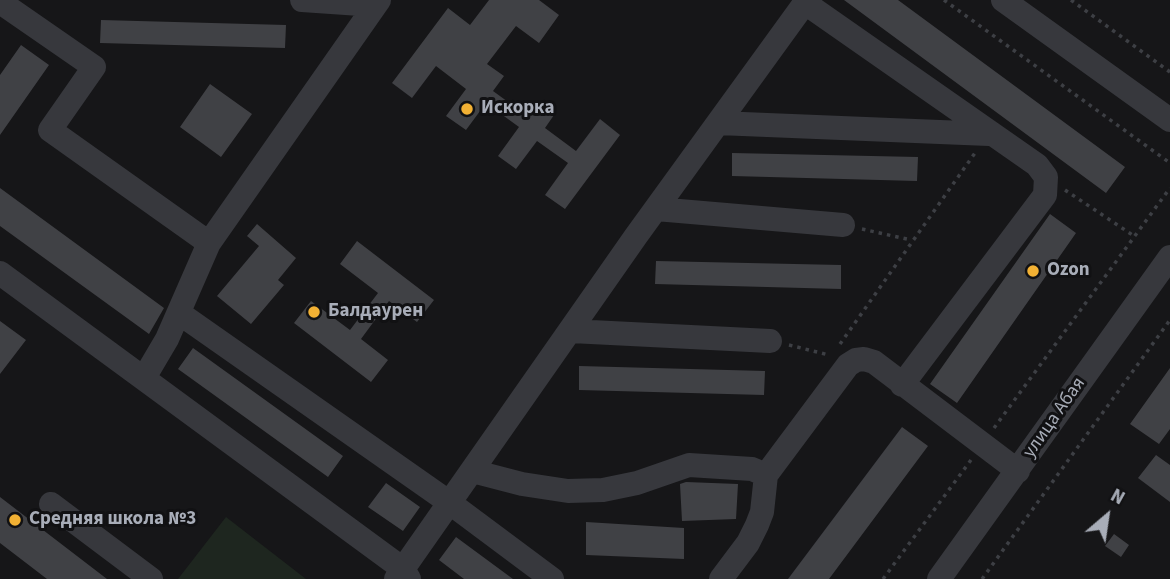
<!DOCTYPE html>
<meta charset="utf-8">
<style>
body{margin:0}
#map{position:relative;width:1170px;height:579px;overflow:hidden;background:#161618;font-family:"Source Sans 3",sans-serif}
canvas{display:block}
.north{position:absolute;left:1072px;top:481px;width:70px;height:70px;-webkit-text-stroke:5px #111113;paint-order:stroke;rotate:29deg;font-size:19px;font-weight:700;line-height:28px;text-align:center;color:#a8adb8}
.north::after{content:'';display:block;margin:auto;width:24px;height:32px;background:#a8adb8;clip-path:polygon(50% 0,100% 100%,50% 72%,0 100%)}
</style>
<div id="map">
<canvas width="1170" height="579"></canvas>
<div class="north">N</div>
</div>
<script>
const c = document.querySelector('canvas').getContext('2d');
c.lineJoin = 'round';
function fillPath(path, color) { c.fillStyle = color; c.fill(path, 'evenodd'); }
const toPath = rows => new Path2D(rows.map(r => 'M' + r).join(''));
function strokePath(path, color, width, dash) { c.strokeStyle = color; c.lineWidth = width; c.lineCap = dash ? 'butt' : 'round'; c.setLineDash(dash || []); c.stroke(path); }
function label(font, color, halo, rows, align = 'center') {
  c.font = font + ' "Source Sans 3",sans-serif'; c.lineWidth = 6; c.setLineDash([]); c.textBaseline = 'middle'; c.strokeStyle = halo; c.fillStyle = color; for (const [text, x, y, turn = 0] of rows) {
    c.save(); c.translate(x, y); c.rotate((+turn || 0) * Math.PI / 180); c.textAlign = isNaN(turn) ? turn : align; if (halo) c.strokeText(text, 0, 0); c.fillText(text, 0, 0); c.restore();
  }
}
fillPath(toPath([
 [226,517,306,579,178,579]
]), '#1e261f');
fillPath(toPath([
 [489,0,539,0,559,15,539,43,516,26,487,64,504,76,493,91,526,115,536,101,554,115,545,128,576,151,600,119,620,135,565,209,545,195,568,163,537,141,516,169,498,156,519,127,486,103,466,130,446,116,466,89,436,66,412,98,392,83,448,8,470,25],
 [844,0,898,0,1125,167,1106,193],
 [101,20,286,25,285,48,100,43],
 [21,45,49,65,0,135,0,75],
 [210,84,252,114,221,157,180,127],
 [732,153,918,157,917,181,732,176],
 [0,188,164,308,149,334,0,226],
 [1050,214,1076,233,957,403,930,384],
 [257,224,296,258,278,280,284,285,251,324,217,296,259,246,247,236],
 [357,241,434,300,417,322,389,301,361,339,388,360,371,382,294,323,311,301,350,330,378,293,340,264],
 [656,261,841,265,841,289,655,284],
 [0,321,26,340,0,374],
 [193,348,343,456,328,477,178,369],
 [579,366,765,371,764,395,579,390],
 [1170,368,1170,429,1159,444,1130,424],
 [902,427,928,446,829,579,788,579],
 [1156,455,1170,465,1170,502,1138,478],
 [686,482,738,484,736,519,682,521,680,484],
 [386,483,420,507,403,531,368,507],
 [0,497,107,579,47,579,0,543],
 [586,522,684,528,684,559,586,555],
 [1114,534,1129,545,1121,557,1105,546],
 [456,537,513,579,464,579,439,560]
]), '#404145');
strokePath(toPath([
 [944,0,1170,163],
 [1071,0,1170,72],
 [1065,190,1134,236],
 [862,229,911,240],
 [840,344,975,153],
 [789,345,829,355],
 [994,428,1170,188],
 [883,579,971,460],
 [982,579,1170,320]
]), '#3d3f44', 3.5, [3.5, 5]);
strokePath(toPath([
 [302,0,375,5],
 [1003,0,1170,120],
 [0,2,94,67,50,130,209,243],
 [805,3,1037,165,1046,177,1045,195,902,385],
 [718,123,989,134],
 [656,209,843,225],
 [0,273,403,569,409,579],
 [179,313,450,503,552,579],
 [571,331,770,341],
 [144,378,167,339,209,243,379,0],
 [472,471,522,484,568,491,603,490,637,483,689,465,752,469,766,475],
 [51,504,151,579],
 [396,579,636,236,807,0],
 [721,579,748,543,757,525,762,512,766,475,848,365,856,360,864,359,874,362,1018,471],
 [939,579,1170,257]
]), '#37383d', 24);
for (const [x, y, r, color] of [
 [467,109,7,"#f2b134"],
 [1033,271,7,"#f2b134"],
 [314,312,7,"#f2b134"],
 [15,520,7,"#f2b134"]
]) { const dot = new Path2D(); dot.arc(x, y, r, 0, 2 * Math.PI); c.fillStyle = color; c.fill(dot); strokePath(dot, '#111113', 2.5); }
label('bold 19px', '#a8adb8', '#111113', [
 ["Искоркa",481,109],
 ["Ozon",1047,271],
 ["Балдаурен",328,312],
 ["Средняя школа №3",29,520]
], 'left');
label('19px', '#a8adb8', '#111113', [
 ["улица Абая",1055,418,-55]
]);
</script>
